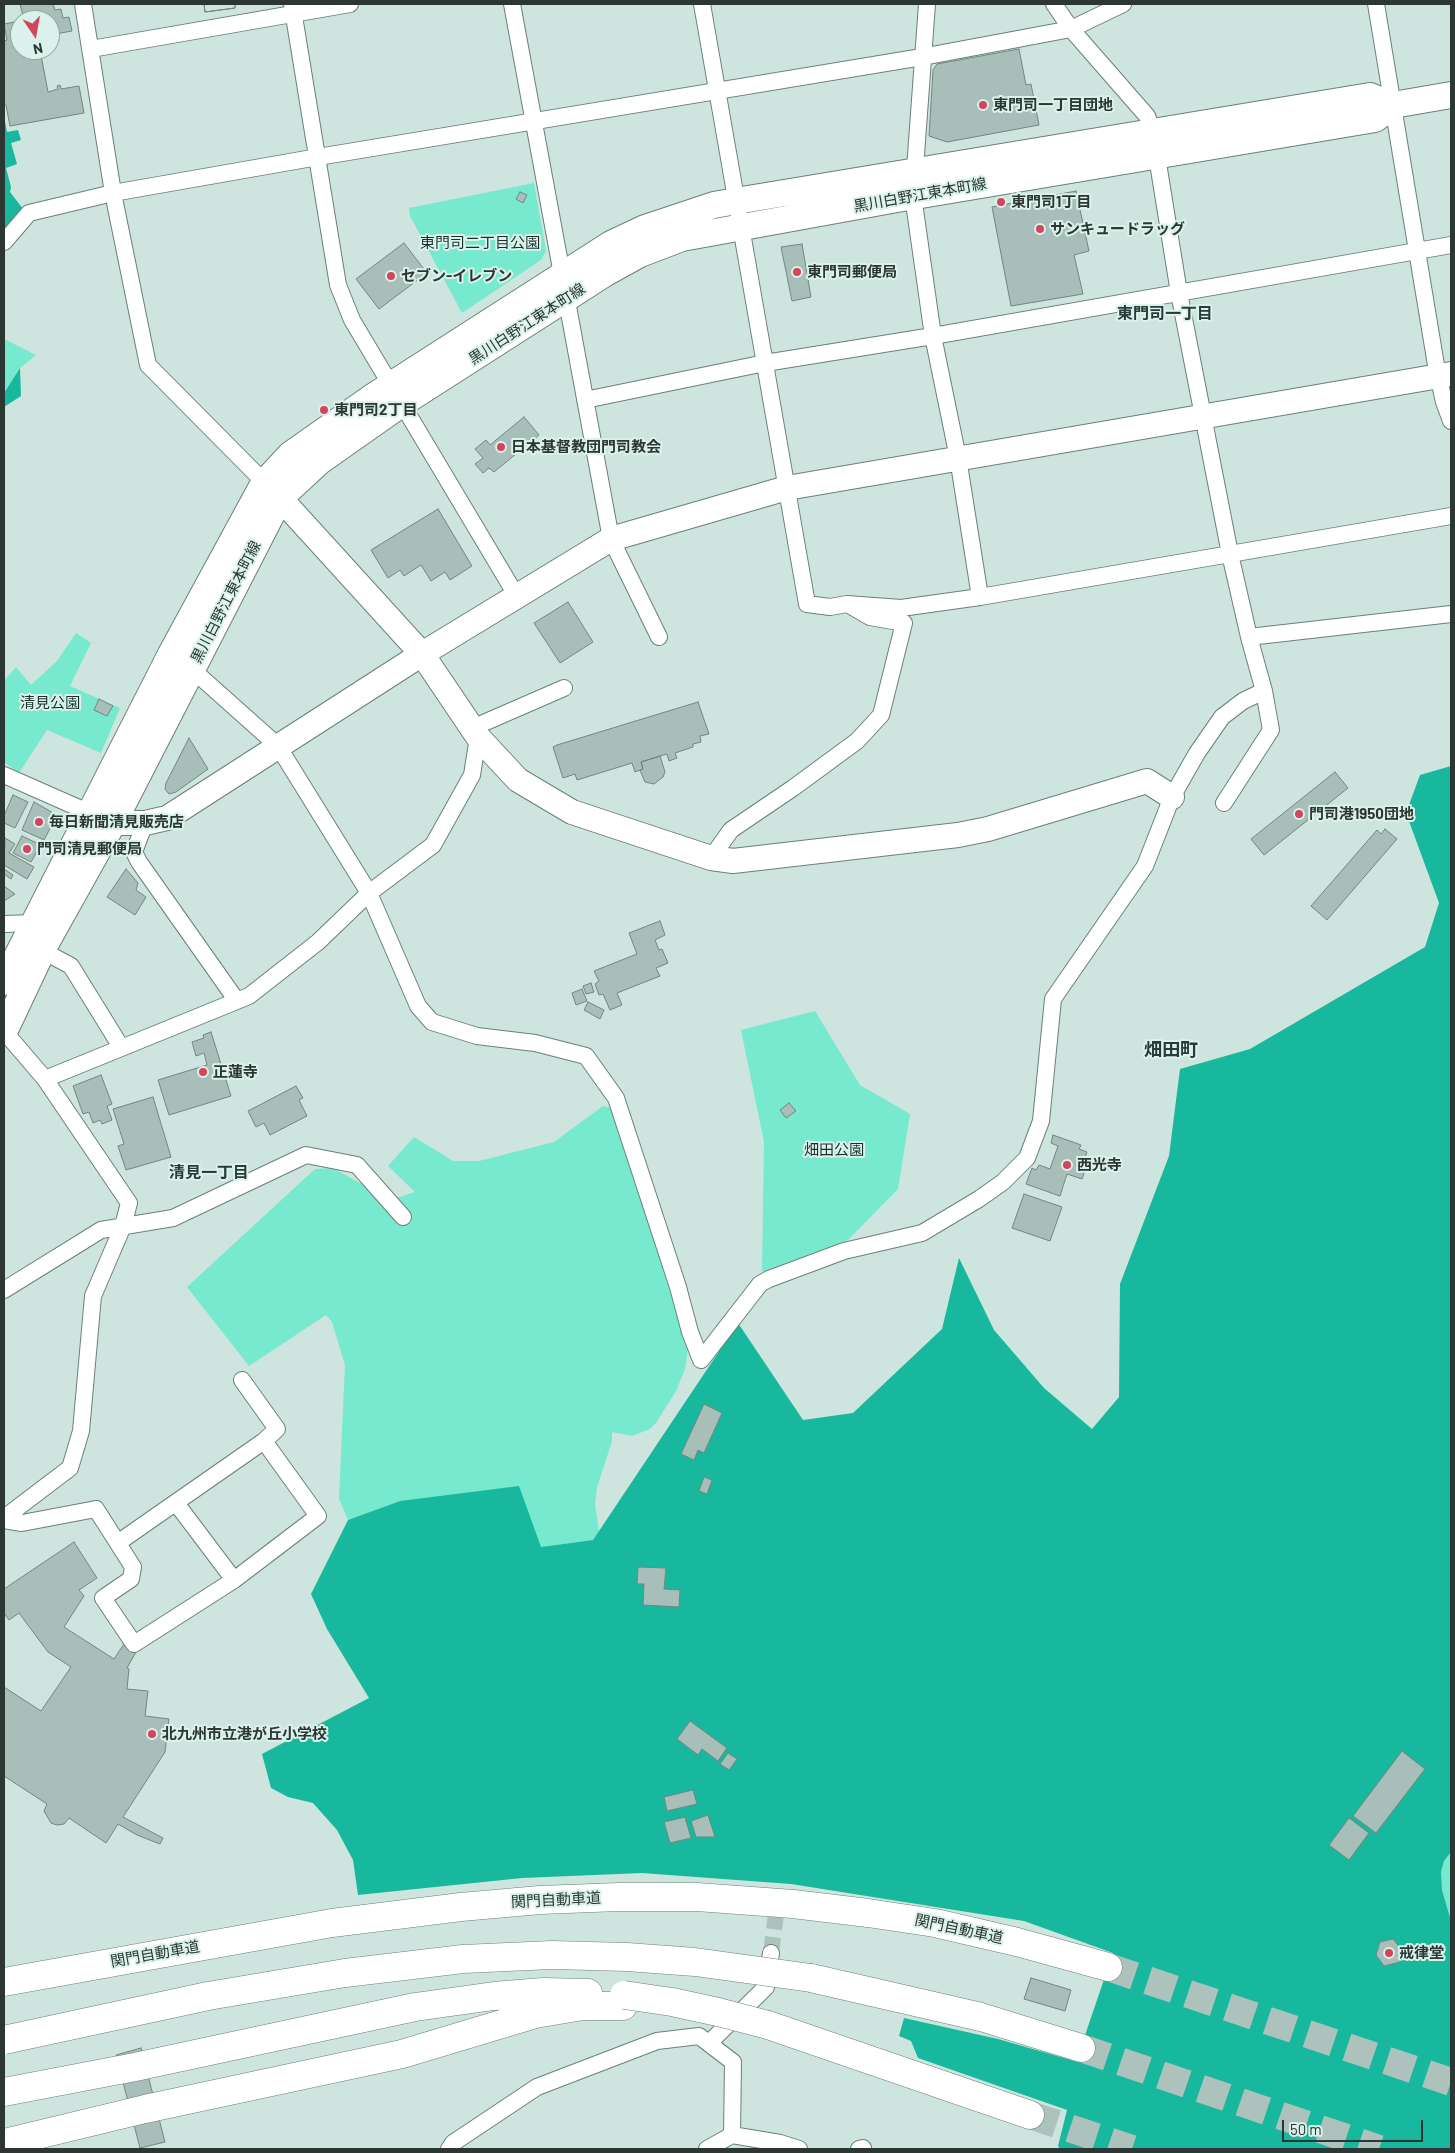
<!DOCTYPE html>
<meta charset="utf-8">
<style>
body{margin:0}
#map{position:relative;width:1455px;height:2153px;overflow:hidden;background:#cde5de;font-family:Barlow,sans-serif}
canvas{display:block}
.frame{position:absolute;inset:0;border:5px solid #2c3633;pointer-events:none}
.north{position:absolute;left:10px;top:10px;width:50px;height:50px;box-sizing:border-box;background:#daf2eb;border:1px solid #94a7a1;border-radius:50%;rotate:168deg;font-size:14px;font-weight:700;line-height:20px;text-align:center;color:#2c3633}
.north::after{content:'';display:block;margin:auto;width:18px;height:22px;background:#d4445b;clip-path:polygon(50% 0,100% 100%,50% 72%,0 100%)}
.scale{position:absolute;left:1282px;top:2120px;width:141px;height:22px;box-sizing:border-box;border:2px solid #2c3633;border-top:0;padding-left:6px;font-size:15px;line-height:18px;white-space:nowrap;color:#2c3633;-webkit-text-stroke:4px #daf2eb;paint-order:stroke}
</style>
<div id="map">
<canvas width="1455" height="2153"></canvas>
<div class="frame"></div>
<div class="north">N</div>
<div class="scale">50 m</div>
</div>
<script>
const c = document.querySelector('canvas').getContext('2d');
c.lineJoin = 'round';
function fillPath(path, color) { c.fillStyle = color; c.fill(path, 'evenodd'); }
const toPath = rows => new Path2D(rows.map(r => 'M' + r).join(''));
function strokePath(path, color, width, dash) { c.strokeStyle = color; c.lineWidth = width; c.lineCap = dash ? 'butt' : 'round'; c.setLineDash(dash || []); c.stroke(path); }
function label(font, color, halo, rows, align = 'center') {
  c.font = font + ' Barlow,"Noto Sans JP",sans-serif'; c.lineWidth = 4; c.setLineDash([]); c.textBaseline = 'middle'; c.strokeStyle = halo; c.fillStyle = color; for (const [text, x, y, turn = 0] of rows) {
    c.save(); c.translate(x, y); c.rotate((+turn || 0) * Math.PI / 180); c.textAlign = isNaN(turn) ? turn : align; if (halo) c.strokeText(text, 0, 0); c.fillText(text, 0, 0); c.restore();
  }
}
fillPath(toPath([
 [534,183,546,251,541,260,462,313,410,216,409,208],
 [4,339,36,355,20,368,4,393],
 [76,633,91,643,70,686,120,708,101,753,47,730,19,773,4,762,4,681,16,667,31,685,57,661],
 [815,1011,860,1085,910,1114,898,1189,848,1240,762,1272,764,1142,741,1030],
 [603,1106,611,1108,614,1112,688,1349,685,1369,676,1391,656,1423,650,1429,632,1436,612,1432,612,1441,597,1488,595,1504,599,1531,593,1540,541,1547,400,1501,348,1520,339,1499,345,1365,332,1322,326,1315,249,1366,187,1287,315,1169,333,1168,374,1191,381,1203,415,1192,388,1166,414,1137,453,1161,479,1161,554,1142],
 [1451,1852,1451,1921,1442,1890,1441,1872,1444,1861]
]), '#76e9cf');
fillPath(toPath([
 [4,116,7,132,18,130,21,140,11,143,17,164,6,168,11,187,10,192,23,209,4,232],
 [20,368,21,396,4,407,4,393],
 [1451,766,1451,1852,1444,1861,1441,1872,1442,1890,1451,1921,1451,2149,1060,2149,1058,2146,1067,2110,918,2058,911,2041,899,2036,904,2018,998,2039,1078,2062,1081,2047,1113,1953,1024,1921,791,1884,642,1873,522,1878,358,1895,353,1860,337,1830,313,1803,288,1797,271,1788,262,1754,369,1698,327,1629,311,1594,348,1520,400,1501,519,1486,541,1547,593,1540,738,1323,803,1420,853,1413,942,1329,959,1258,994,1330,1044,1388,1092,1429,1119,1397,1120,1284,1169,1156,1180,1069,1250,1049,1425,947,1439,903,1406,813,1420,775]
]), '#17b89d');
const building = toPath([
 [20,4,53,4,55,10,61,9,63,18,69,17,72,31,50,35,50,20,24,20,20,4],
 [204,4,235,4,235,8,205,12,204,4],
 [204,4,235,4,235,8,205,12,204,4],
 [20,21,20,50,40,50,48,92,58,89,57,86,60,85,61,89,79,86,84,113,10,126,6,105,4,105,4,41,7,40,4,24,20,21],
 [1019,49,1026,85,1031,84,1039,125,947,142,929,136,933,70,937,64,1019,49],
 [1076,191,1089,251,1074,255,1083,294,1011,306,992,207,1076,191],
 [520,192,527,195,523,203,516,199,520,192],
 [404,243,427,273,379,309,356,279,404,243],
 [802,244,811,297,792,301,781,247,802,244],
 [524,417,539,435,494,472,489,468,483,473,475,464,483,458,475,449,486,440,490,445,524,417],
 [438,509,472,566,450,580,445,572,431,581,421,565,404,576,400,570,388,578,371,550,438,509],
 [568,602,593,642,560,663,534,623,568,602],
 [99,699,113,706,107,716,94,710,99,699],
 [698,702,709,734,700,736,701,742,693,744,693,747,675,753,677,758,669,761,667,754,641,762,643,769,635,772,632,763,577,780,575,774,563,778,553,747,557,745,698,702],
 [189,738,208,769,176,792,169,794,165,789,166,783,189,738],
 [660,756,665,772,663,777,654,784,645,782,640,770,643,769,641,762,660,756],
 [1335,772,1348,788,1264,855,1251,839,1335,772],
 [13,795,28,802,15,828,4,823,4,816,13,795],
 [34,802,57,815,44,840,22,830,34,802],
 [1385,829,1397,839,1327,920,1311,906,1377,830,1381,834,1385,829],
 [22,836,41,845,31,862,13,853,22,836],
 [5,838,15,844,9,853,34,867,27,879,4,865,5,838],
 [4,869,13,875,11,879,4,874,4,869],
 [126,869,138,883,136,890,146,897,135,915,107,897,126,869],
 [4,886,15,894,4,901,4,886],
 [660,921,665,935,655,940,659,950,662,949,668,963,656,968,660,976,617,993,622,1005,610,1010,603,994,599,995,595,984,599,981,594,971,637,954,629,933,660,921],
 [591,983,594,992,586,994,583,986,591,983],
 [582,989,587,1001,576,1005,572,993,582,989],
 [588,1002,604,1010,600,1019,584,1010,588,1002],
 [211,1032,231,1096,169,1115,158,1080,207,1065,204,1053,196,1056,192,1042,204,1038,203,1035,211,1032],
 [101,1075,112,1104,107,1106,112,1120,102,1124,100,1120,93,1123,89,1112,83,1114,73,1086,101,1075],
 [296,1086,303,1098,299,1100,307,1116,270,1135,264,1123,256,1127,248,1111,296,1086],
 [153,1097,171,1157,126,1170,118,1146,124,1144,113,1109,153,1097],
 [789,1103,796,1111,786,1118,780,1110,789,1103],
 [1053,1135,1081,1145,1079,1149,1087,1152,1082,1166,1086,1167,1082,1179,1067,1174,1060,1196,1026,1184,1032,1168,1036,1170,1039,1165,1050,1169,1058,1146,1051,1143,1053,1135],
 [1024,1194,1062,1207,1050,1241,1012,1228,1024,1194],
 [704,1404,722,1413,704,1453,698,1450,694,1460,681,1454,704,1404],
 [704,1477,712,1480,707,1494,699,1491,704,1477],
 [74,1542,97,1578,79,1590,84,1596,64,1627,114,1659,124,1644,136,1652,127,1668,129,1669,127,1689,148,1691,145,1716,169,1719,165,1752,123,1817,163,1838,160,1844,137,1835,118,1824,106,1843,69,1818,64,1824,57,1825,51,1823,44,1811,47,1804,4,1776,4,1687,41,1711,71,1667,48,1652,19,1613,9,1620,4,1613,4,1589,74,1542],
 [638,1567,666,1568,664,1589,680,1590,679,1607,643,1605,644,1584,637,1584,638,1567],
 [690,1721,727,1748,718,1761,702,1749,698,1755,677,1739,690,1721],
 [1402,1751,1425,1769,1376,1833,1353,1816,1402,1751],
 [728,1753,737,1759,729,1770,720,1764,728,1753],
 [693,1790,697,1804,667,1811,664,1797,693,1790],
 [708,1815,715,1837,696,1837,691,1821,708,1815],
 [685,1817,691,1838,670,1843,664,1822,685,1817],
 [1349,1818,1369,1833,1349,1860,1329,1845,1349,1818],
 [1393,1939,1402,1950,1400,1962,1384,1966,1376,1955,1380,1942,1393,1939],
 [1031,1978,1071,1990,1065,2011,1024,1999,1031,1978],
 [141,2048,165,2142,140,2148,116,2055,141,2048]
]);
fillPath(building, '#a8bfb9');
strokePath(building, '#708781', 1);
strokePath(toPath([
 [771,1953,780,1883]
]), '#adc2bc', 16, [16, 8]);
strokePath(toPath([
 [1108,1967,1451,2082],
 [1081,2048,1379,2149],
 [1030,2115,1132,2149]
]), '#adc2bc', 28, [28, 14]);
const street = toPath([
 [83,4,113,193,148,365,270,488],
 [292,4,338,285,352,320,516,595],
 [512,4,611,539,659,637],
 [702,4,807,604,830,607,847,604,901,608,980,597,1451,516],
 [927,4,913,196,933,336,958,458,980,597],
 [1376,4,1436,365,1444,402,1451,421],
 [91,49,350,4],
 [4,242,29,213,113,193,318,157,922,57,1071,29,1123,4],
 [585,400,765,363,933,336,1451,245],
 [1249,637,1451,614],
 [186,664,278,746,369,893,418,1006,432,1022,477,1036,535,1043,586,1056,616,1098,678,1287,690,1332,701,1360],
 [472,728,564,688],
 [4,775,97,816],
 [1224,803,1271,730,1264,691],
 [145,823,134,852,139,862,237,1001],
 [711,858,731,830,793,788,857,741,881,715,904,623,870,617,851,606],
 [4,924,34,923],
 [43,951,71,966,121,1047],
 [4,1031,45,1079,249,996,318,942,369,893,433,845,472,775,478,737],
 [4,1290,101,1230,173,1218,306,1155,357,1165,403,1217],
 [701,1360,760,1284,769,1279,844,1251,922,1233,979,1199,1003,1182,1027,1158,1041,1121,1053,999,1145,866,1172,797,1197,753,1222,717,1243,701,1264,691,1249,637,1230,554,1179,293,1153,132,1147,116,1071,29,1054,4],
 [176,1503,234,1580],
 [4,1518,70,1468,81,1431,93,1296,123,1226,129,1203,45,1079],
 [4,1520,22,1523,96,1509,133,1567,131,1579,103,1598,134,1644,234,1580,318,1516,264,1441,277,1429,242,1380],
 [119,1542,264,1441],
 [709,2043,766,1987,771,1953],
 [449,2149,453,2143,537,2087,657,2041,699,2036,733,2062,732,2135,780,2143,799,2149],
 [707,2149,732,2135],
 [859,2149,863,2148]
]);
const secondary = toPath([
 [280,498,422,654,478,737,518,780,572,812,711,858,733,861,958,835,988,829,1147,781,1172,797],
 [113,823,145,823,167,818,422,654,611,539,787,488,1451,374]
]);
const primary = toPath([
 [4,982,171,654,264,483,290,455,374,396,611,244,645,228,714,205,736,201,1370,96,1393,105],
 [4,1032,46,943,113,823,280,498,320,461,401,404,604,274,640,254,682,238,897,199,1375,119,1393,105,1451,95]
]);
const highway = toPath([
 [811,1978,981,2017,1081,2048],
 [4,1982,332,1923,461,1907,540,1900,619,1897,697,1897,793,1904,868,1913,935,1923,1017,1942,1108,1967],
 [768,2025,1030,2115],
 [4,2092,135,2067,415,2007,494,1996,543,1992,588,1993],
 [4,2143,145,2109,402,2054,535,2014,583,2006,623,2006]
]);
strokePath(street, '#6a807a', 18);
strokePath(secondary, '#6a807a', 26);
strokePath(primary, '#6a807a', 28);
strokePath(highway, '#6a807a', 29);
strokePath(street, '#fff', 16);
strokePath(secondary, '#fff', 24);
strokePath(primary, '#fff', 26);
strokePath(highway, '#fff', 28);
const highwayBridge = toPath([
 [624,1995,672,2002,718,2012,768,2025],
 [4,2040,208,1996,345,1973,463,1959,552,1955,627,1957,695,1962,811,1978]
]);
strokePath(highwayBridge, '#6a807a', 29, []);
strokePath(highwayBridge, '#fff', 28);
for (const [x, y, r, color] of [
 [983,105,5,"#d4445b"],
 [1001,202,5,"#d4445b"],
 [1040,229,5,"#d4445b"],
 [797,272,5,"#d4445b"],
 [391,276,5,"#d4445b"],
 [324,410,5,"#d4445b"],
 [501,447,5,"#d4445b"],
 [1299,814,5,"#d4445b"],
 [39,822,5,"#d4445b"],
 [27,849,5,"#d4445b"],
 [203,1072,5,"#d4445b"],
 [1067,1165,5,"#d4445b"],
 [152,1734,5,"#d4445b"],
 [1389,1953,5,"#d4445b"]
]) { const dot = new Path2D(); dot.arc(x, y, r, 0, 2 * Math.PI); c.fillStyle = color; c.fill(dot); strokePath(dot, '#daf2eb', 2); }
label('bold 15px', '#2c3633', '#daf2eb', [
 ["東門司一丁目団地",993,105],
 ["東門司1丁目",1011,202],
 ["サンキュードラッグ",1050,229],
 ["東門司郵便局",807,272],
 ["セブン-イレブン",401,276],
 ["東門司2丁目",334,410],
 ["日本基督教団門司教会",511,447],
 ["門司港1950団地",1309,814],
 ["毎日新聞清見販売店",49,822],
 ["門司清見郵便局",37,849],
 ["正蓮寺",213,1072],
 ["西光寺",1077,1165],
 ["北九州市立港が丘小学校",162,1734],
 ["戒律堂",1399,1953]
], 'left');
label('15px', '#2c3633', '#daf2eb', [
 ["黒川白野江東本町線",920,195,-10],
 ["黒川白野江東本町線",527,324,-33],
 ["黒川白野江東本町線",226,602,-63],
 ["関門自動車道",556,1900,-3],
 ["関門自動車道",959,1929,12],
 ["関門自動車道",155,1954,-10]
]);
label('15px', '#19302b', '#daf2eb', [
 ["東門司二丁目公園",480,243],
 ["清見公園",50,703],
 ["畑田公園",834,1150]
]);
label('bold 16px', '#293d38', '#daf2eb', [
 ["東門司一丁目",1165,314],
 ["清見一丁目",209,1173]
]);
label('bold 18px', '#293d38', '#daf2eb', [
 ["畑田町",1171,1050]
]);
</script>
